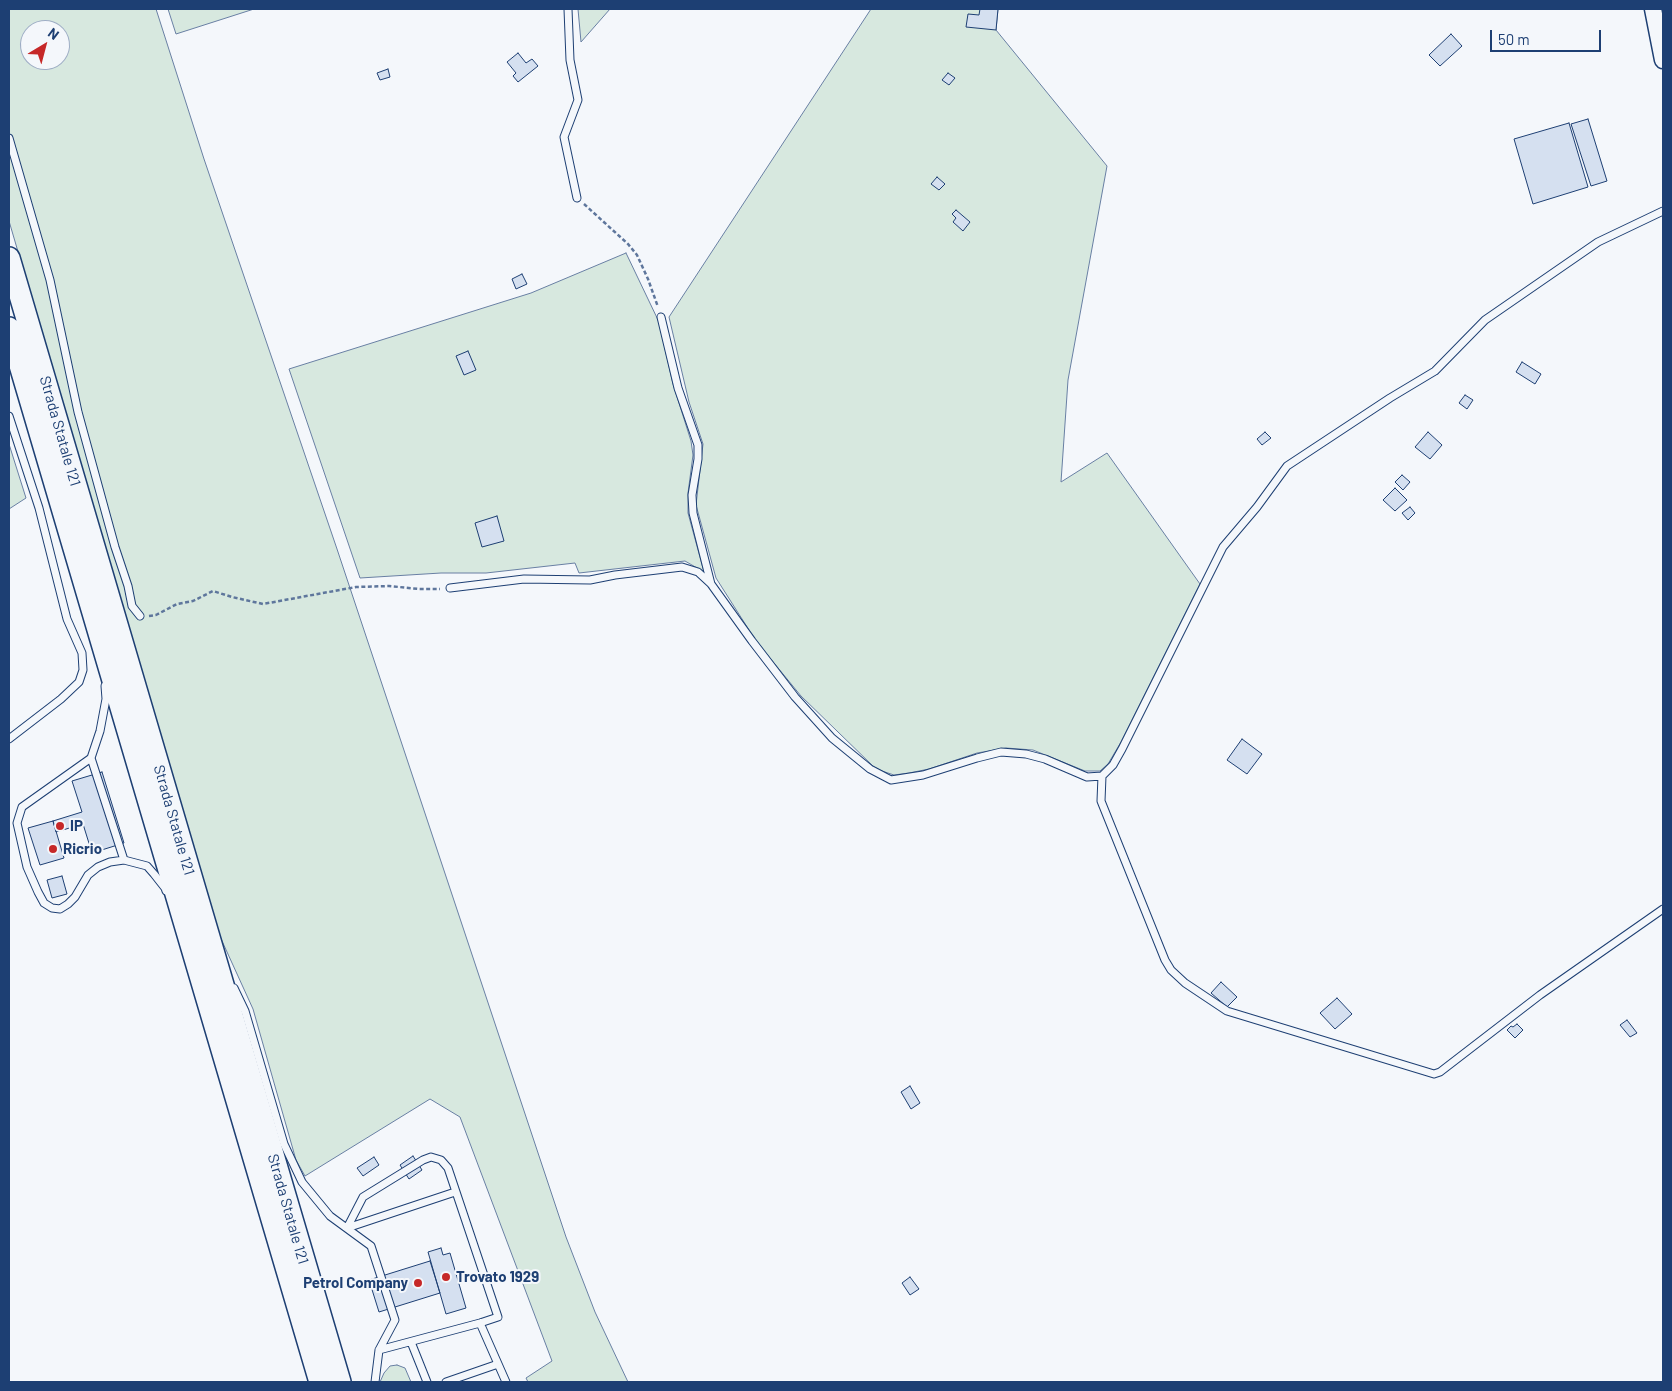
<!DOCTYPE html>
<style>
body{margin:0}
#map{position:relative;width:1672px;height:1391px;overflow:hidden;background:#f4f7fb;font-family:Barlow,sans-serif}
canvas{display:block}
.frame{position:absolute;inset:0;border:10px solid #1d3f73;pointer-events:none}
.north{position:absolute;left:20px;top:20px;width:50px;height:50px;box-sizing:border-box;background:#f4f7fb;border:1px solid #9eadc5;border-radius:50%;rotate:37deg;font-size:14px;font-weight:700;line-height:20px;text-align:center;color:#1d3f73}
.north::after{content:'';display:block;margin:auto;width:18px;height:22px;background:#c62828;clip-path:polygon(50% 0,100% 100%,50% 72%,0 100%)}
.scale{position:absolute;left:1490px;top:30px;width:111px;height:22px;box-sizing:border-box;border:2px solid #1d3f73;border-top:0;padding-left:6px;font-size:15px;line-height:18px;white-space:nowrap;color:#1d3f73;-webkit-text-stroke:4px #f4f7fb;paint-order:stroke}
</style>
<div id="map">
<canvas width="1672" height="1391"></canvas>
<div class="frame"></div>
<div class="north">N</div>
<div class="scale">50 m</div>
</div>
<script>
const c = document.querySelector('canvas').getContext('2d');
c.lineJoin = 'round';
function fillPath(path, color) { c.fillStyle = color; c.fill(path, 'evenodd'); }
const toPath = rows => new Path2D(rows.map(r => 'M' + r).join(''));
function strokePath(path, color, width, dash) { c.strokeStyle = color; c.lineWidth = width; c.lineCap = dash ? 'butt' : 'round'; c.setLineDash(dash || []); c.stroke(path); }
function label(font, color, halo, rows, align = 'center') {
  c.font = font + ' Barlow,sans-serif'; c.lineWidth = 4; c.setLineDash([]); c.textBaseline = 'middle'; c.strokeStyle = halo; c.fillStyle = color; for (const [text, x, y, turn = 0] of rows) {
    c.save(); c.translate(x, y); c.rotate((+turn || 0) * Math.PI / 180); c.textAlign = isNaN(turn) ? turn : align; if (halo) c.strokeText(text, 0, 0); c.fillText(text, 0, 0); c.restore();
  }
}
const green = toPath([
 [9,9,156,9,204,159,337,549,566,1237,595,1312,628,1382,528,1382,526,1378,552,1361,460,1117,430,1099,305,1176,296,1160,253,1009,217,930,9,221,9,9],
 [30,30,60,30,60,60,30,60,30,30],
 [168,9,254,9,176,34,168,9],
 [578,9,610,9,581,42,578,9],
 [871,9,998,9,996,30,1107,166,1068,380,1061,482,1107,453,1200,584,1121,742,1108,764,1100,771,1085,771,1033,750,1006,748,977,753,929,769,909,773,894,775,882,771,874,767,801,696,756,641,716,578,696,505,703,444,689,402,669,317,871,9],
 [626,253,659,322,673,384,691,441,693,455,688,493,688,513,704,572,685,561,579,573,575,563,486,573,441,573,360,578,289,369,531,293,626,253],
 [9,444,26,498,9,509,9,444],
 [397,1365,405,1368,411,1382,380,1382,384,1373,390,1366,397,1365]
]);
fillPath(green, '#d7e8df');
strokePath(green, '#687fa3', 1);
const building = toPath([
 [980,9,998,9,996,30,966,27,968,14,979,15,980,9],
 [1451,34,1462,46,1440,66,1429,55,1451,34],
 [518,53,526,63,532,59,538,66,518,82,513,76,516,73,507,62,518,53],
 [388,69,390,77,380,80,377,73,388,69],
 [948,73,955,78,949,85,942,80,948,73],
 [1588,119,1607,181,1591,186,1571,124,1588,119],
 [1569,123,1588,187,1533,204,1514,139,1569,123],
 [937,177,945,184,939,190,931,184,937,177],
 [956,210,970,222,963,231,953,222,956,218,952,214,956,210],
 [522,274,527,284,516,289,512,279,522,274],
 [468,351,476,370,464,375,456,356,468,351],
 [1522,362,1541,374,1535,384,1516,372,1522,362],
 [1465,395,1473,400,1467,409,1459,403,1465,395],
 [1265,432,1271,438,1262,445,1257,439,1265,432],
 [1428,432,1442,445,1430,459,1415,447,1428,432],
 [1402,475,1410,482,1403,490,1395,482,1402,475],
 [1395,488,1407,500,1395,511,1383,500,1395,488],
 [1410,507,1415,513,1408,520,1402,513,1410,507],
 [497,516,504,541,482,547,475,523,497,516],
 [1242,739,1262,754,1247,774,1227,760,1242,739],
 [102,772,124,843,92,853,83,824,56,832,53,821,82,812,72,781,102,772],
 [53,821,64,858,40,865,28,828,53,821],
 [62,876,67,894,52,898,47,880,62,876],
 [1221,982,1237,997,1227,1007,1211,993,1221,982],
 [1337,998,1352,1014,1335,1029,1320,1013,1337,998],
 [1627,1020,1637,1033,1630,1037,1620,1025,1627,1020],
 [1517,1024,1523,1030,1515,1038,1507,1030,1511,1026,1513,1027,1517,1024],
 [910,1086,920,1103,911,1109,901,1092,910,1086],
 [413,1156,422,1170,409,1179,400,1165,413,1156],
 [374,1157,379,1165,363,1176,357,1168,374,1157],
 [441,1248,443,1255,450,1253,466,1308,446,1314,428,1252,441,1248],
 [430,1261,440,1293,379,1312,369,1280,430,1261],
 [910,1277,919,1289,910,1295,902,1283,910,1277]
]);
fillPath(building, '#d5e0f0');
strokePath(building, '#1d3f73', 1);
const service = toPath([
 [568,9,570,60,578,100,564,137,577,198],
 [9,138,50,280,78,412,115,547,128,586,132,606,140,616],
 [661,317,678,388,698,445,698,459,692,495,693,513,711,584],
 [9,416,39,508,67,619,82,653,83,670,79,682,61,699,9,739],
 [450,588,524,579,590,580,615,575,682,567,698,572,711,584,752,641,795,697,832,738,870,769,891,780,923,775,977,758,1001,752,1026,754,1045,759,1087,777,1102,776,1113,765,1122,749,1223,547,1257,507,1287,466,1390,398,1435,371,1485,320,1598,242,1663,211],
 [105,686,106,699,100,731,91,758,124,860,147,866,154,874,165,888,166,891],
 [91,758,22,807,17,823,27,867,38,892,44,903,52,908,60,909,68,904,75,897,88,875,98,867,110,862,124,860],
 [1102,776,1101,801,1165,960,1171,970,1185,983,1227,1011,1434,1074,1440,1072,1540,995,1663,909],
 [234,988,245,1011,284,1144,302,1182,330,1216,371,1246,395,1320,379,1350,375,1382],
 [347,1228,363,1197,423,1160,431,1157,441,1160,448,1168,498,1317,480,1323,379,1350],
 [347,1228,455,1192],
 [480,1323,506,1382],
 [411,1342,427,1382],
 [446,1382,498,1364]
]);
const tertiary = toPath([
 [1653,9,1663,60]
]);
const primary = toPath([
 [9,258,340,1382],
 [9,328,320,1382]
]);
strokePath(service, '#1d3f73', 9);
strokePath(tertiary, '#1d3f73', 19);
strokePath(primary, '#1d3f73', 24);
strokePath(toPath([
 [584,204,628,244,637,255,648,279,658,307],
 [149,616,156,615,177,604,193,601,213,591,232,597,263,604,356,587,389,586,419,589,440,589]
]), '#5e769c', 2.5, [4, 2.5]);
strokePath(service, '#f4f7fb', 7);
strokePath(tertiary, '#f4f7fb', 16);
strokePath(primary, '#f4f7fb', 21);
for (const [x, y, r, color] of [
 [60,826,5,"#c62828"],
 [53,849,5,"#c62828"],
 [446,1277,5,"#c62828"],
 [418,1283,5,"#c62828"]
]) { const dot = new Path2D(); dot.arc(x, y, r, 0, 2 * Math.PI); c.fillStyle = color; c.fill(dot); strokePath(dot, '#f4f7fb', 2); }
label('15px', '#1d3f73', '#f4f7fb', [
 ["Strada Statale 121",60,431,74],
 ["Strada Statale 121",174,820,74],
 ["Strada Statale 121",288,1209,74]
]);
label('bold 15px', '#1d3f73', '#f4f7fb', [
 ["IP",70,826],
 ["Ricrio",63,849],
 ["Trovato 1929",456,1277],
 ["Petrol Company",408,1283,"right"]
], 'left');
</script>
